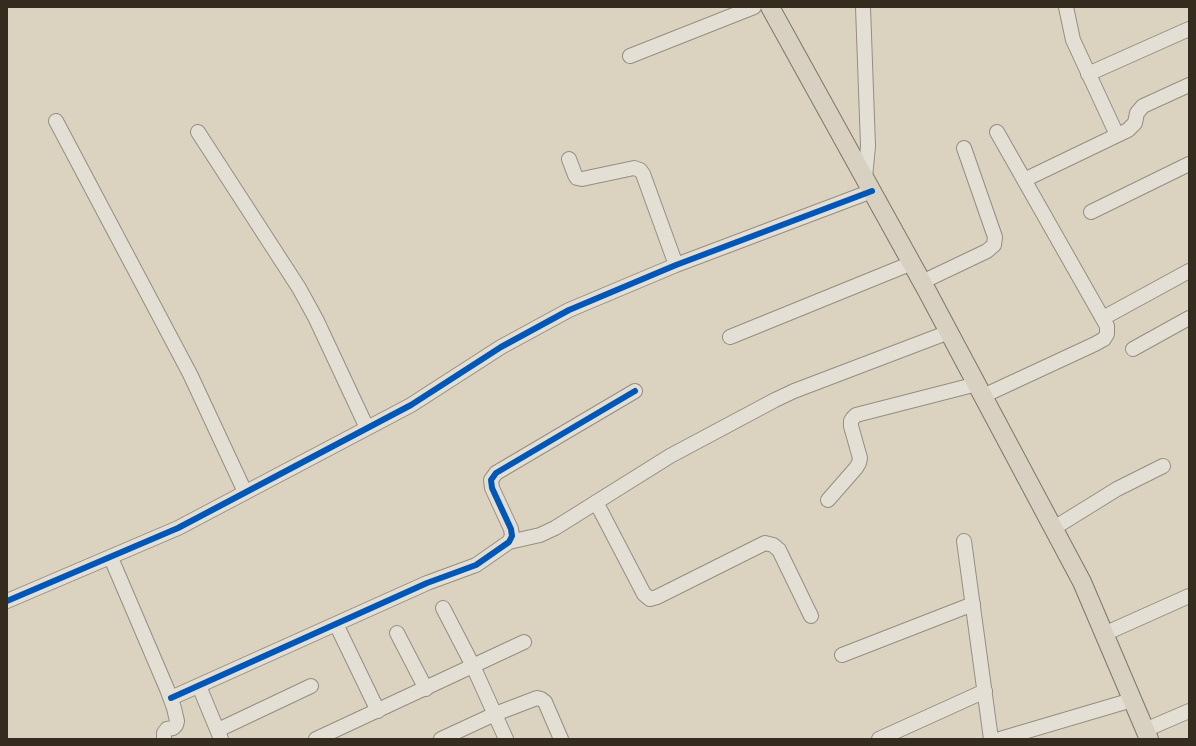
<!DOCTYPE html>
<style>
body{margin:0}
#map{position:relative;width:1196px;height:746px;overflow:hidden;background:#dbd3bf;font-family:Cardo,serif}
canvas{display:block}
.frame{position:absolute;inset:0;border:8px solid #352c20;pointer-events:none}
</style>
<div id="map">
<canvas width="1196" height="746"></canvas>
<div class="frame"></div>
</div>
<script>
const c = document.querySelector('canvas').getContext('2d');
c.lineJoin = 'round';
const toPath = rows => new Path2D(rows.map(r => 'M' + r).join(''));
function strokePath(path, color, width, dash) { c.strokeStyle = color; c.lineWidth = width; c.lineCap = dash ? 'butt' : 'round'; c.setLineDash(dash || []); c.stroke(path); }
const minor = toPath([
 [863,7,868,146,865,178],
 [1066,7,1073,40,1117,135],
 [630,56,754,7],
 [1088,74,1189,29],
 [56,121,190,374,245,492],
 [198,132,299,288,316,319,367,428],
 [569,159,575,175,577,178,582,179,634,168,640,170,643,174,676,265],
 [1024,180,1128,130,1135,123,1137,113,1143,106,1189,85],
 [1091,212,1189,164],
 [922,282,987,251,994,245,995,237,964,148],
 [1103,318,1189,271],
 [730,337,912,263],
 [1133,349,1189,318],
 [983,396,1095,344,1104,339,1107,334,1107,326,997,132],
 [828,500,856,468,859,463,860,458,851,426,851,421,853,418,856,415,977,384],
 [596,502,644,594,650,599,657,597,765,543,773,545,779,550,811,616],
 [1054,528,1117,489,1163,466],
 [964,541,991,739],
 [509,542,540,535,555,528,670,456,775,400,794,391,949,332],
 [111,558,167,689,174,708,177,721,176,725,173,728,167,729,164,733,164,739],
 [7,601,178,528,411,405,501,347,569,310,676,265,872,191],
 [443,608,473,666,506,739],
 [336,624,378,711],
 [397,633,426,689],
 [1104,634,1189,596],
 [842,655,973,604],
 [199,686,221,739],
 [171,698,427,583,476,565,509,542,512,536,511,529,492,488,491,480,496,473,635,391],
 [218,730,311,686],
 [1145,730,1189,711],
 [316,739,524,642],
 [441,739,495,714,537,698,541,699,545,702,561,739],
 [879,739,985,691],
 [1000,739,1132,700]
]);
const major = toPath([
 [770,7,927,291,1082,582,1149,739]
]);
strokePath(minor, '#948e81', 16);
strokePath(major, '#7c776b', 20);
strokePath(minor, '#e3dfd5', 14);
strokePath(major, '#d8d0c0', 18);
strokePath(toPath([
 [7,601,178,528,411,405,501,347,569,310,676,265,872,191],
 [171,698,427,583,476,565,509,542,512,536,511,529,492,488,491,480,496,473,635,391]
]), '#0057b8', 6);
</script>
